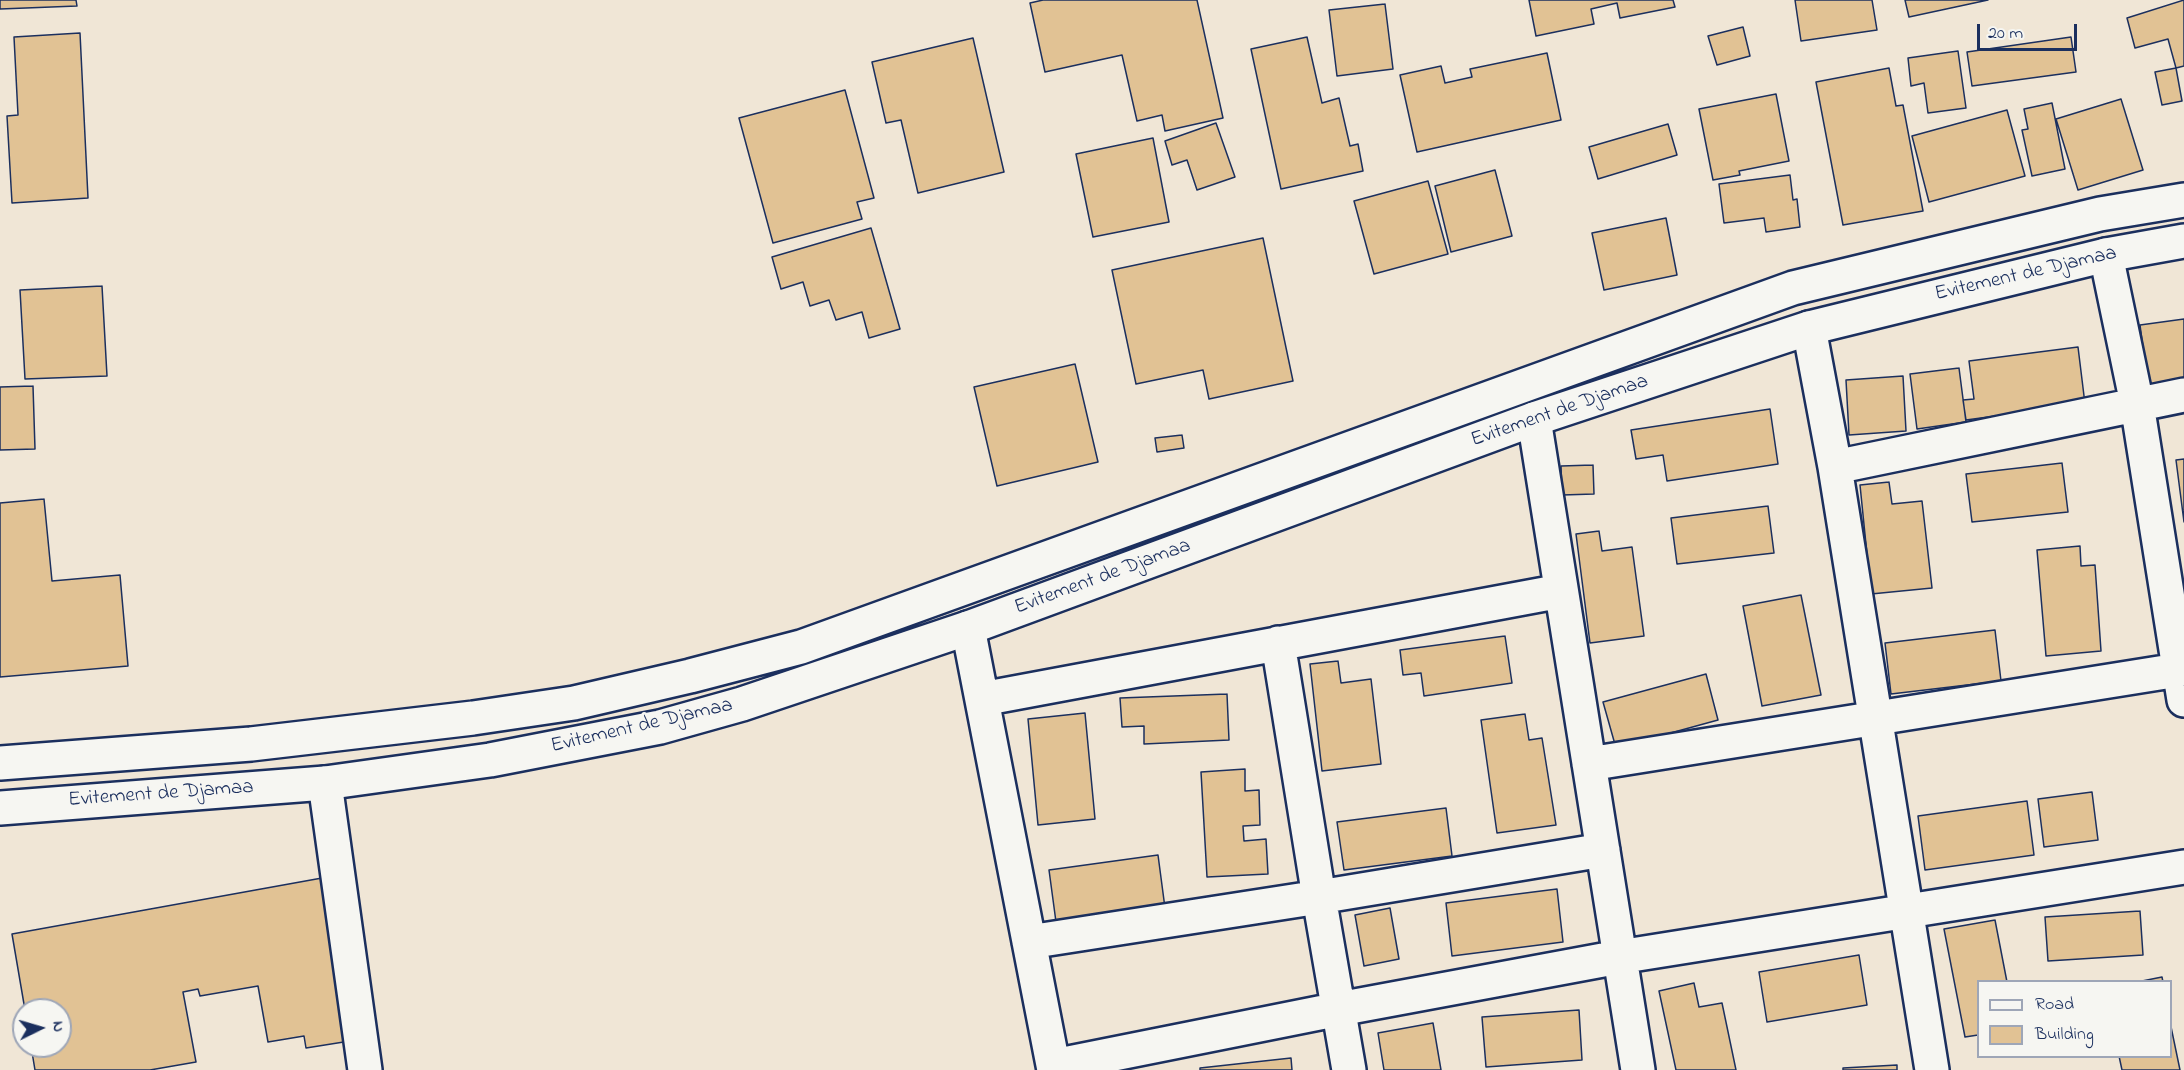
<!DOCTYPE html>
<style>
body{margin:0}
#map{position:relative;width:2184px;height:1070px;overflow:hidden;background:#f0e6d6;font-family:"Indie Flower",sans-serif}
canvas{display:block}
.legend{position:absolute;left:1977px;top:980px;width:195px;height:78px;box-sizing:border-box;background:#f6f6f2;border:2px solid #9ea6b7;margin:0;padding:8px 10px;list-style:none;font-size:18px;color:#1b2f5e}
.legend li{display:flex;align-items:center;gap:12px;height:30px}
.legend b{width:30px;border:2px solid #9ea6b7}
.north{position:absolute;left:12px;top:998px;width:60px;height:60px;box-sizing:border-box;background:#f6f6f2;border:2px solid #9ea6b7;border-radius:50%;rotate:85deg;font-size:16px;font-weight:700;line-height:24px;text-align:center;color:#1b2f5e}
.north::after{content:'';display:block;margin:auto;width:21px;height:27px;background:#1b2f5e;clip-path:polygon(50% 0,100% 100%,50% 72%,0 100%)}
.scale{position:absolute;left:1977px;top:24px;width:100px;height:27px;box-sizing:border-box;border:3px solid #1b2f5e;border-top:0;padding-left:8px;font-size:18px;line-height:21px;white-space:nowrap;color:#1b2f5e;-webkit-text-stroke:4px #f6f6f2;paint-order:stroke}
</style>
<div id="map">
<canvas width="2184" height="1070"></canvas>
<ul class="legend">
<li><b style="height:8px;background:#f6f6f2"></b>Road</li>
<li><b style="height:16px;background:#e1c294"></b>Building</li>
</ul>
<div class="north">N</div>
<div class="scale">20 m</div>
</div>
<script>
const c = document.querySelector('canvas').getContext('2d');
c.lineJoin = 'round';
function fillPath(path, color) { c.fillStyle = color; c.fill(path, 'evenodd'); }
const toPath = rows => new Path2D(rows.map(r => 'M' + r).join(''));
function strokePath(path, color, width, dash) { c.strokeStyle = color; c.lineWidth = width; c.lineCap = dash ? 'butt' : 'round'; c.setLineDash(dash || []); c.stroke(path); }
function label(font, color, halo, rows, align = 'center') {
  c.font = font + ' "Indie Flower",sans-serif'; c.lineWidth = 5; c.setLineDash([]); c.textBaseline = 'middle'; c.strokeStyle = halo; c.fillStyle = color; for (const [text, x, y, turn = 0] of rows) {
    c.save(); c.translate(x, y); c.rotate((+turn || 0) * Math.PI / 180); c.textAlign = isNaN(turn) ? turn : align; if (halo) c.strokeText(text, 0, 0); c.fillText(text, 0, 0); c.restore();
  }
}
const building = toPath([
 [0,0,76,0,77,6,0,9,0,0],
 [1043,0,1197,0,1223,118,1165,131,1162,115,1137,121,1122,55,1045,72,1030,3,1043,0],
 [1529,0,1673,0,1675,7,1620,18,1617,3,1591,9,1594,24,1536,36,1529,0],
 [1795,0,1872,0,1877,30,1801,41,1795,0],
 [1905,0,1988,0,1909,17,1905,0],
 [2184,0,2184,66,2176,68,2168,39,2135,48,2127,18,2184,0],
 [1385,4,1393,69,1337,76,1329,10,1385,4],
 [1743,27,1750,56,1717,65,1708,36,1743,27],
 [80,33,88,198,12,203,7,116,18,115,14,37,80,33],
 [1307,37,1322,103,1339,98,1350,146,1358,144,1363,171,1281,189,1251,49,1307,37],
 [2071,37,2076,72,1972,86,1967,52,2071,37],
 [973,38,1004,172,918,193,901,120,886,123,872,62,973,38],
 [1958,51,1966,108,1928,113,1924,83,1911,86,1908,58,1958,51],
 [1547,53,1561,120,1417,152,1400,75,1441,66,1445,83,1472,77,1470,69,1547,53],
 [1889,68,1896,106,1903,105,1923,211,1843,225,1816,82,1889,68],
 [2176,68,2182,101,2162,105,2155,72,2176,68],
 [845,90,874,198,857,202,862,219,773,243,739,118,845,90],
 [1776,94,1789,161,1739,171,1740,175,1713,180,1699,109,1776,94],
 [2121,99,2143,170,2078,190,2056,119,2121,99],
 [2052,103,2065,169,2032,176,2022,130,2028,129,2024,109,2052,103],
 [2007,110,2025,176,1929,202,1912,136,2007,110],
 [1216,123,1235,177,1197,190,1187,160,1172,165,1165,141,1216,123],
 [1668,124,1677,155,1598,179,1589,147,1668,124],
 [1153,138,1169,222,1093,237,1076,154,1153,138],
 [1495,170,1512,236,1451,252,1435,186,1495,170],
 [1790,175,1793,200,1797,199,1800,227,1766,232,1764,218,1724,223,1719,184,1790,175],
 [1428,181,1448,254,1374,274,1354,201,1428,181],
 [1666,218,1677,275,1604,290,1592,233,1666,218],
 [871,228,900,329,869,338,862,312,836,320,829,300,810,306,803,282,781,289,772,257,871,228],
 [1263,238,1293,381,1209,399,1203,370,1136,384,1112,270,1263,238],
 [102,286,107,376,25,379,20,290,102,286],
 [2184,319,2184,380,2148,385,2140,325,2184,319],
 [2078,347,2085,404,1966,420,1963,400,1974,399,1969,361,2078,347],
 [1075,364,1098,462,997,486,974,387,1075,364],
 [1959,368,1966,422,1917,429,1910,374,1959,368],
 [1903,376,1906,431,1849,435,1846,380,1903,376],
 [33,386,35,449,0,450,0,387,33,386],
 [1770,409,1778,464,1667,481,1663,455,1636,459,1631,430,1770,409],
 [1182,435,1184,448,1157,452,1155,438,1182,435],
 [2184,459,2184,522,2176,460,2184,459],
 [2062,463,2068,512,1972,522,1966,474,2062,463],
 [1593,465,1594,494,1562,495,1561,466,1593,465],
 [1889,482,1892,504,1922,501,1932,588,1871,594,1860,485,1889,482],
 [44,499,52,581,120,575,128,666,0,677,0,503,44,499],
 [1768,506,1774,553,1677,564,1671,518,1768,506],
 [1599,531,1602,551,1632,547,1644,636,1590,643,1576,534,1599,531],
 [2080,546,2081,566,2095,565,2101,651,2046,656,2037,550,2080,546],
 [1801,595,1821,695,1762,706,1743,606,1801,595],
 [1995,630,2001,681,1891,694,1885,643,1995,630],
 [1505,636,1512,683,1424,696,1421,673,1403,675,1400,650,1505,636],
 [1338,661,1341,683,1371,679,1381,764,1322,771,1310,664,1338,661],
 [1706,674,1718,720,1616,748,1603,702,1706,674],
 [1227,694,1229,740,1144,744,1144,726,1122,727,1120,698,1227,694],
 [1085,713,1095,819,1038,825,1028,719,1085,713],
 [1525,714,1529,740,1542,738,1556,825,1497,833,1481,720,1525,714],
 [1245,769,1245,791,1259,790,1260,825,1243,826,1244,841,1266,839,1268,874,1207,877,1201,772,1245,769],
 [2092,792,2098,840,2044,847,2038,799,2092,792],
 [2027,801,2034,855,1925,870,1918,816,2027,801],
 [1446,808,1452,856,1344,870,1337,822,1446,808],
 [1158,855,1165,908,1056,922,1049,870,1158,855],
 [322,878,350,1041,306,1048,304,1036,268,1042,258,986,200,996,198,989,183,992,196,1062,150,1070,35,1070,31,1046,60,1046,60,1010,25,1010,12,934,322,878],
 [1557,889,1563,942,1452,956,1446,903,1557,889],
 [1390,908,1399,959,1364,966,1355,915,1390,908],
 [2140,911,2143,955,2048,961,2045,917,2140,911],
 [1995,920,2007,982,1978,982,1978,1035,1965,1037,1944,929,1995,920],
 [1859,955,1867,1005,1767,1022,1759,972,1859,955],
 [2162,977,2163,982,2137,982,2162,977],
 [1694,983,1699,1007,1722,1003,1736,1070,1676,1070,1659,991,1694,983],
 [1579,1010,1582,1060,1486,1067,1482,1017,1579,1010],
 [2170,1022,2180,1070,2122,1070,2119,1056,2170,1056,2170,1022],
 [1433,1023,1441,1070,1384,1070,1378,1033,1433,1023],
 [1291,1058,1292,1070,1200,1070,1200,1068,1291,1058],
 [1897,1065,1897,1070,1843,1070,1843,1068,1897,1065]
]);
fillPath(building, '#e1c294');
strokePath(building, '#1b2f5e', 1.5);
const minor = toPath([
 [2106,255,2137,404,2184,700],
 [1809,328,1835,467,1932,1070],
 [1534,419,1638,1070],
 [1835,467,2184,395],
 [968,628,1054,1070],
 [1278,643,1319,897,1349,1070],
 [982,699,1561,591],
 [1589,764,2184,669],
 [325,783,365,1070],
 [1029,942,1319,897,1603,850],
 [1054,1066,1339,1009,1619,957,2184,867]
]);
const major = toPath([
 [0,763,251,744,473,718,574,703,690,676,801,647,1793,288,2100,214,2184,200],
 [0,808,325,783,490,760,660,727,742,704,968,628,1534,419,1809,328,2106,255,2184,241]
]);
strokePath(minor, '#1b2f5e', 38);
strokePath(major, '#1b2f5e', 38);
strokePath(minor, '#f6f6f2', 33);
strokePath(major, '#f6f6f2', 33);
label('21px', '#1b2f5e', '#f6f6f2', [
 ["Evitement de Djamaa",2026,275,-13],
 ["Evitement de Djamaa",1560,412,-19],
 ["Evitement de Djamaa",1103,578,-20],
 ["Evitement de Djamaa",642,727,-13],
 ["Evitement de Djamaa",161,795,-4]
]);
</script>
